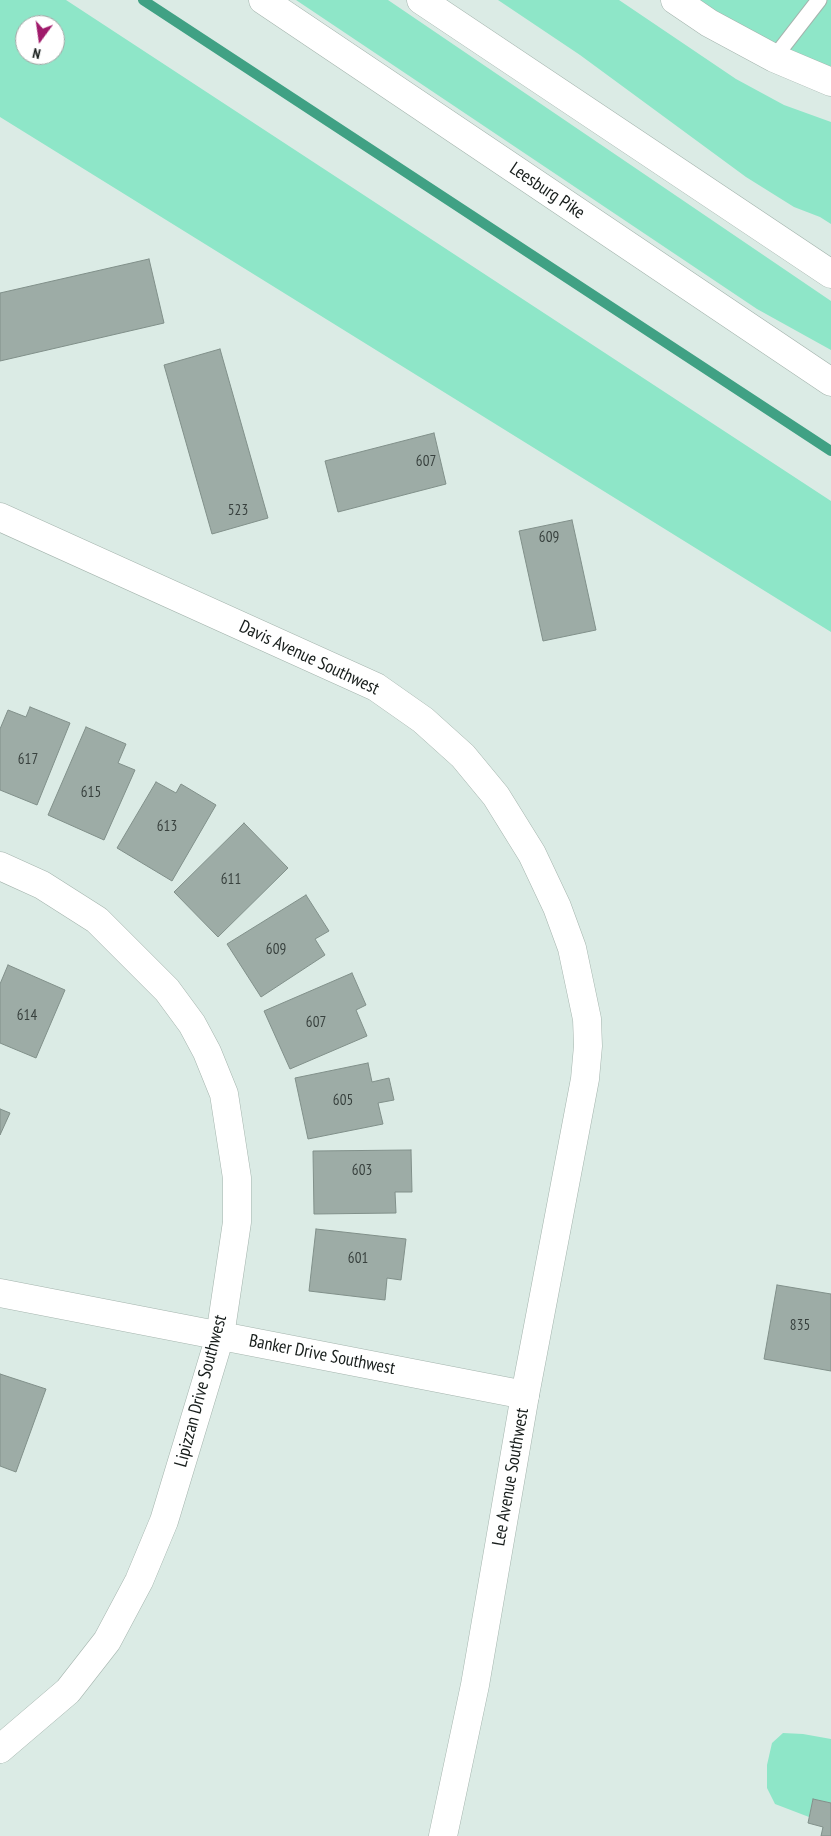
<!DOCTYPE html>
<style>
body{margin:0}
#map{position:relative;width:831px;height:1836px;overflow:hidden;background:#dbebe5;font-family:"PT Sans Narrow",sans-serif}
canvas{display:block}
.north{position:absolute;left:15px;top:15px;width:50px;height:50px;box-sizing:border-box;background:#fff;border:1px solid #a2a5a4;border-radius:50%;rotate:194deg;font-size:14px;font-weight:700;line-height:20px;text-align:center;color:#171d1b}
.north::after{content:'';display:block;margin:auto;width:18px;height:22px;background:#a01b6b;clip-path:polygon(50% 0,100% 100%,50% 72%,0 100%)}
</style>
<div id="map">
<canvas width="831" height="1836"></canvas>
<div class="north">N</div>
</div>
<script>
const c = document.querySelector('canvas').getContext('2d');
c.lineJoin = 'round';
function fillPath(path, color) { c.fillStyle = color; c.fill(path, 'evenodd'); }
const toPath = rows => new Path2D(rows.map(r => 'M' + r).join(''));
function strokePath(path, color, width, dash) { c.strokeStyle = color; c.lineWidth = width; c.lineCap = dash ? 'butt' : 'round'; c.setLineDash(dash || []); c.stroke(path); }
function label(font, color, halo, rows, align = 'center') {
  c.font = font + ' "PT Sans Narrow",sans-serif'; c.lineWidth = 4.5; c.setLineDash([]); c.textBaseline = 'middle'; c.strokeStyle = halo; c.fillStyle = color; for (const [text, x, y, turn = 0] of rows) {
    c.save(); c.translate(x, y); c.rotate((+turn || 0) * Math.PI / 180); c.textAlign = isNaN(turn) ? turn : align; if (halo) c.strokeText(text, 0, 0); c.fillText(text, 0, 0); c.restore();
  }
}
fillPath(toPath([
 [0,0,66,0,831,501,831,632,0,117],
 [25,25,55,25,55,55,25,55],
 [296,0,388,0,831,301,831,350,757,309],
 [498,0,619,0,736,79,784,105,831,122,831,224,820,217,794,207,746,177,580,55],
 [689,0,831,0,831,82],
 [783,1733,803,1734,831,1739,831,1803,813,1799,809,1817,775,1804,767,1788,767,1765,772,1743]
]), '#8ee6c8');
strokePath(toPath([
 [143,0,831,451]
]), '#40a184', 10);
const building = toPath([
 [149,259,164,323,0,361,0,293,149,259],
 [220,349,268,518,212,534,164,365,220,349],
 [434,433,446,484,338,512,325,461,434,433],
 [572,520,596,630,543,641,519,531,572,520],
 [30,707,70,723,37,805,0,790,0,729,8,710,26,717,30,707],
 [86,727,126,744,118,763,135,770,104,840,48,815,86,727],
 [156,782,176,793,181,784,216,805,172,881,117,848,156,782],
 [244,823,288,868,218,937,174,892,244,823],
 [306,895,329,931,315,939,325,955,261,997,227,944,306,895],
 [8,965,65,990,36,1058,0,1043,0,984,8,965],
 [352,973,366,1005,356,1010,367,1036,290,1069,264,1011,352,973],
 [368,1063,372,1082,389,1078,394,1100,378,1103,383,1124,308,1139,295,1078,368,1063],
 [0,1109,10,1113,0,1135,0,1109],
 [411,1150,412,1192,395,1192,396,1213,314,1214,313,1151,411,1150],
 [316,1229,406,1239,401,1280,387,1278,385,1300,309,1291,316,1229],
 [777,1285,831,1294,831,1371,764,1359,777,1285],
 [0,1374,46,1389,16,1472,0,1466,0,1374],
 [813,1799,831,1803,831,1836,821,1836,823,1827,808,1823,813,1799]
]);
fillPath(building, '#9daca6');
strokePath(building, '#81908a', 1);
const service = toPath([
 [774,58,819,0]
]);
const minor = toPath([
 [675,0,709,23,774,58,831,82],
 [0,866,42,885,97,920,167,990,192,1024,207,1052,224,1094,237,1178,237,1222,220,1336,164,1521,139,1581,107,1641,68,1691,0,1749],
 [0,1293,525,1395]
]);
const tertiary = toPath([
 [0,517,376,687,423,720,463,756,496,796,532,854,557,907,572,948,587,1019,588,1046,585,1079,525,1395,475,1685,443,1836]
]);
const motorway = toPath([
 [263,0,831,382],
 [421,0,831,274]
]);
strokePath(service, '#a4b4ad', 17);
strokePath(minor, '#a4b4ad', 29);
strokePath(tertiary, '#a4b4ad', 29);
strokePath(motorway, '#a4b4ad', 29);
strokePath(service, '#fff', 15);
strokePath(minor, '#fff', 28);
strokePath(tertiary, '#fff', 28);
strokePath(motorway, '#fff', 28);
label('15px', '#38413e', null, [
 ["607",426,462],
 ["523",238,511],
 ["609",549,538],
 ["617",28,760],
 ["615",91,793],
 ["613",167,827],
 ["611",231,880],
 ["609",276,950],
 ["614",27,1016],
 ["607",316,1023],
 ["605",343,1101],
 ["603",362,1171],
 ["601",358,1259],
 ["835",800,1326]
]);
label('18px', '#171d1b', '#fff', [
 ["Leesburg Pike",547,191,34],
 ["Davis Avenue Southwest",309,658,25],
 ["Banker Drive Southwest",322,1355,11],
 ["Lipizzan Drive Southwest",201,1391,-75],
 ["Lee Avenue Southwest",511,1477,-80]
]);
</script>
